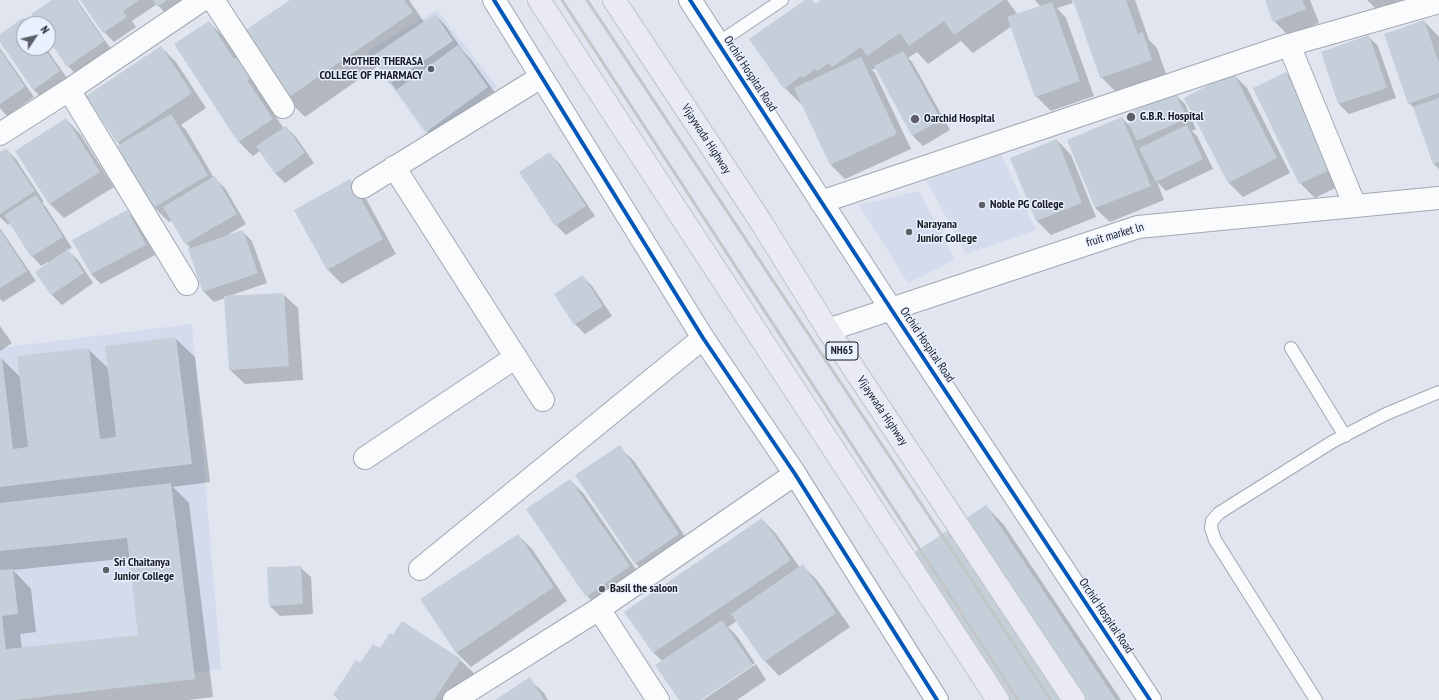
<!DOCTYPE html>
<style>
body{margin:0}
#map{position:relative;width:1439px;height:700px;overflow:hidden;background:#e0e5ef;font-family:"PT Sans Narrow",sans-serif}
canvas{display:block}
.north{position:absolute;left:16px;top:16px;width:40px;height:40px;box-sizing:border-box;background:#e9f0ff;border:1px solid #959aa6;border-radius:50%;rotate:55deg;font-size:11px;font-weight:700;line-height:16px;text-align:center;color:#161920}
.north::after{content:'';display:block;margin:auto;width:14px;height:18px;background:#5d6068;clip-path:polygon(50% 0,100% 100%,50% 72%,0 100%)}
</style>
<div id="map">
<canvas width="1439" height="700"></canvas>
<div class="north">N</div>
</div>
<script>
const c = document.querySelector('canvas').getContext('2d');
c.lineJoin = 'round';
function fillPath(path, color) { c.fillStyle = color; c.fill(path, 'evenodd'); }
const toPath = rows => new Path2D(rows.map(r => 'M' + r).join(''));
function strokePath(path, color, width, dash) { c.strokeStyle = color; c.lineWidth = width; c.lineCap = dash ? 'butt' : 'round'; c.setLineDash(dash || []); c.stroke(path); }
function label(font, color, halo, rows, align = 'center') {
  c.font = font + ' "PT Sans Narrow",sans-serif'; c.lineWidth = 3; c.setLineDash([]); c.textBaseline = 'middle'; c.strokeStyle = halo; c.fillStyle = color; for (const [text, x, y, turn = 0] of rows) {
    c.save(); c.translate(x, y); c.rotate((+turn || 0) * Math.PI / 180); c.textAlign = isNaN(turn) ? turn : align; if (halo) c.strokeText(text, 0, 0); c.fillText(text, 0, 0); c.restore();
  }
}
fillPath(toPath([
 [437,10,497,87,429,140,367,51],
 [1001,154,1036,230,966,254,926,180],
 [919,191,955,260,908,283,859,205],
 [192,324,221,669,0,700,0,348]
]), '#d3dbed');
fillPath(toPath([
 [54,0,77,0,113,52,78,76,68,66,48,37,48,24,39,24],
 [81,0,191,0,168,16,157,4,132,21,136,27,114,42,104,32],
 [292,0,409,0,424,22,435,15,445,25,463,51,472,61,502,102,441,145,427,131,378,66,305,117,286,98],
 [807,0,811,0,816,5,823,0,1007,0,1018,15,1041,7,1035,0,1072,0,1073,3,1057,8,1066,18,1094,96,1051,111,1036,96,1012,26,973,53,961,41,928,64,917,52,908,58,912,62,950,130,923,146,913,136,876,68,872,70,875,73,911,149,845,179,831,165,804,107,785,88],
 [1077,0,1135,0,1149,40,1157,48,1166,74,1116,92,1101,77],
 [1266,0,1310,0,1319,23,1289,36,1274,21],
 [1367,0,1402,0,1377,10],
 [23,19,28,24,24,24,24,48,46,48,69,81,43,99,33,89,0,41,0,35],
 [1424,21,1439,37,1439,169,1433,163,1414,108,1409,103],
 [209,22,224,37,237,58,269,89,261,94,284,129,286,127,296,137,314,163,285,183,275,173,260,151,253,156,238,141],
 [1368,36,1378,46,1396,98,1349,114,1339,104,1322,52],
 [161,47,176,62,206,108,181,125,186,130,214,178,225,188,246,224,227,235,242,231,252,241,267,283,229,296,283,294,298,308,303,380,245,384,230,370,225,298,214,302,204,292,189,249,191,249,186,243,172,220,169,222,154,207,120,145,87,96],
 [0,48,34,97,7,116,0,108],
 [1286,73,1301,88,1345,183,1315,198,1300,183],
 [1233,74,1247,88,1290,173,1243,197,1229,183,1185,98],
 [1175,94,1185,104,1196,129,1192,131,1197,136,1213,169,1166,191,1157,182,1164,200,1110,222,1095,208,1122,118,1132,128],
 [66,119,80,134,114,187,64,218,50,204,16,151],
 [1057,140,1071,155,1096,217,1051,235,1037,221,1012,158],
 [6,149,16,159,44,202,42,203,46,207,72,248,67,250,78,260,93,283,62,305,52,295,37,272,49,264,48,262,41,266,32,256,10,223,8,225,0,217,0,153],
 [549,153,559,163,595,216,566,235,556,225],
 [349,180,364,195,396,254,342,284,327,269],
 [127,211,136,221,155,255,101,284,91,274],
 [0,228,36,281,3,302,0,299],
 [582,276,592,286,612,316,585,334,575,324],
 [0,326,12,343,0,351],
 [176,339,195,357,210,482,173,487,189,503,213,697,188,700,0,700,0,359,2,359,21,378,88,349,109,369],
 [130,558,139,636,22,648,20,634,36,632,31,589,13,570],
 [619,447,634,461,693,548,650,577,635,563],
 [570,480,584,494,644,581,601,610,587,596],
 [986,506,1004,525,1121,700,1006,700],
 [762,519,776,534,800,568,803,566,817,580,850,627,779,676,765,661,737,621,728,627,737,636,755,663,699,700,680,700,662,661,654,653,626,612],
 [518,535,532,549,567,601,471,667,456,652],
 [300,567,311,577,313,614,280,616,270,606],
 [380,650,460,660,475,674,458,700,339,700,334,695,360,664],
 [756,664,766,680,737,700,703,700],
 [529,679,544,693,548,700,497,700]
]), '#0003');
fillPath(toPath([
 [52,0,76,0,104,41,67,67,48,39,48,24,38,24,31,14],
 [80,0,139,0,123,11,127,17,103,33],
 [153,0,167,0,157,7],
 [290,0,404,0,413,12,286,99,241,33],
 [805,0,811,0,815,4,821,0,1004,0,954,35,944,21,909,46,900,33,867,56,861,47,832,67,829,63,817,71,815,69,803,78,801,76,784,89,749,39],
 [1073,0,1126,0,1138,34,1143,32,1152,60,1100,78],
 [1265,0,1302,0,1306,9,1273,22],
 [1052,2,1080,81,1035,97,1007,17],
 [435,14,453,41,389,84,371,57],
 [23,18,28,24,24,24,24,48,44,48,60,71,33,90,0,42,0,34],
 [1424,20,1439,63,1439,93,1408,104,1384,34],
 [209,21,234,59,242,53,256,74,247,80,273,119,238,142,174,44],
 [1369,35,1387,88,1338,104,1321,52],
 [458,45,488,87,426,132,396,90],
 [161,46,192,93,117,143,86,96],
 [0,50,25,87,0,104],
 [903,51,941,120,912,136,874,66],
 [861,57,897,134,830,165,794,88],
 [1233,72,1277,158,1228,183,1184,98],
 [1286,72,1332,169,1299,184,1253,88],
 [1175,92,1187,118,1137,141,1125,115],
 [1439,98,1439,162,1433,164,1413,107],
 [171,114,208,175,153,208,117,146],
 [1122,117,1151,186,1095,208,1067,140],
 [66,118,100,172,49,204,15,151],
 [1187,125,1203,159,1156,182,1139,148],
 [286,126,305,153,275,174,256,146],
 [1057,139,1082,203,1036,221,1010,158],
 [6,148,35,191,0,214,0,152],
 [550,152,586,206,555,226,519,172],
 [215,176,237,214,185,244,163,207],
 [350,179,383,239,327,270,294,210],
 [36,195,63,237,31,257,4,215],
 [127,210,146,245,91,274,72,240],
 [0,230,27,271,0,288],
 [243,230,258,273,203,292,188,249],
 [68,249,84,273,51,295,35,272],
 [582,275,603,306,574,325,554,294],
 [284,293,289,366,229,370,224,296],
 [176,337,192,464,0,487,0,358,2,358,13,449,28,447,17,356,89,348,100,439,116,437,105,346],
 [620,445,679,534,635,564,575,475],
 [570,479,630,566,586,597,526,509],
 [171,483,195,679,15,700,0,700,0,570,13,569,18,614,2,616,6,649,138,635,127,538,0,551,0,503],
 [986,505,1116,700,1005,700,909,556],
 [762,518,791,560,653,653,624,612],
 [518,534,554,587,456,653,420,599],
 [803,564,836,613,764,662,731,614],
 [301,566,303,604,269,606,267,567],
 [722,620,753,665,701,700,679,700,655,665],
 [402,621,461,659,434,700,340,700,333,695,356,660,360,663,373,644,380,648,390,633,393,635],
 [530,677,544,700,495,700]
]), '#c5cfda');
const service = toPath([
 [718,43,782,0],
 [1291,348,1345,436],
 [1316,700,1215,540,1211,528,1212,521,1219,513,1332,442,1386,414,1439,392]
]);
const minor = toPath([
 [213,0,283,107],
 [1289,45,1355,206],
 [69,90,187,284],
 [0,134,69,90,202,0],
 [394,167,543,400],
 [363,187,541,77],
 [821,202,1289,45,1439,2],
 [828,330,1138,227,1439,198],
 [365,458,516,357],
 [420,569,703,338],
 [599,609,658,700],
 [454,700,599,609,795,474]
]);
const tertiary = toPath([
 [494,0,703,338,795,474,937,700],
 [690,0,891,309,1150,700]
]);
const trunk = toPath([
 [539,0,998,700],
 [614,0,761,222,828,330,1074,700]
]);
strokePath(service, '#a3a7af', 14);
strokePath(minor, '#a3a7af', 24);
strokePath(tertiary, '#a3a7af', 24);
strokePath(trunk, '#c1c3c8', 24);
strokePath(service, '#fafbfd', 12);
strokePath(minor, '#fafbfd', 22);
strokePath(tertiary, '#fafbfd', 22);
strokePath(trunk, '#eaeaf2', 22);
strokePath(toPath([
 [562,0,1018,700],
 [587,0,1051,700]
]), '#c3c5c7', 3);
strokePath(toPath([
 [494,0,703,338,795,474,937,700],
 [690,0,891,309,1150,700]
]), '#0057b8', 4);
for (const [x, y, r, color] of [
 [431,69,4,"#5d6068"],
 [1131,117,5,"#5d6068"],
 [915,119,5,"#5d6068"],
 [982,205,4,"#5d6068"],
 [909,232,4,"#5d6068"],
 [106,570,4,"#5d6068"],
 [602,589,4,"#5d6068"]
]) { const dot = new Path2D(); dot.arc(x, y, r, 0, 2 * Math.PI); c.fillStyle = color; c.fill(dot); strokePath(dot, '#e9f0ff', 1.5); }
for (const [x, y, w] of [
 [842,351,32]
]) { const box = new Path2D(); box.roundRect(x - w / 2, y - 9, w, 18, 3); c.fillStyle = '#e9f0ff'; c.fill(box); strokePath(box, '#161920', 1); }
label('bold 11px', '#161920', null, [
 ["NH65",842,351]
]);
label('bold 12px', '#161920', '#e9f0ff', [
 ["MOTHER THERASA",423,62,"right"],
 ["COLLEGE OF PHARMACY",423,76,"right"],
 ["G.B.R. Hospital",1140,117],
 ["Oarchid Hospital",924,119],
 ["Noble PG College",990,205],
 ["Narayana",917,225],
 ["Junior College",917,239],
 ["Sri Chaitanya",114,563],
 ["Junior College",114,577],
 ["Basil the saloon",610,589]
], 'left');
label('12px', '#161920', '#e9f0ff', [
 ["Orchid Hospital Road",750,74,57],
 ["Vijaywada Highway",706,139,57],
 ["fruit market ln",1115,235,-16],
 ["Orchid Hospital Road",927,345,56],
 ["Vijaywada Highway",882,411,56],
 ["Orchid Hospital Road",1106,616,56]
]);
</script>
